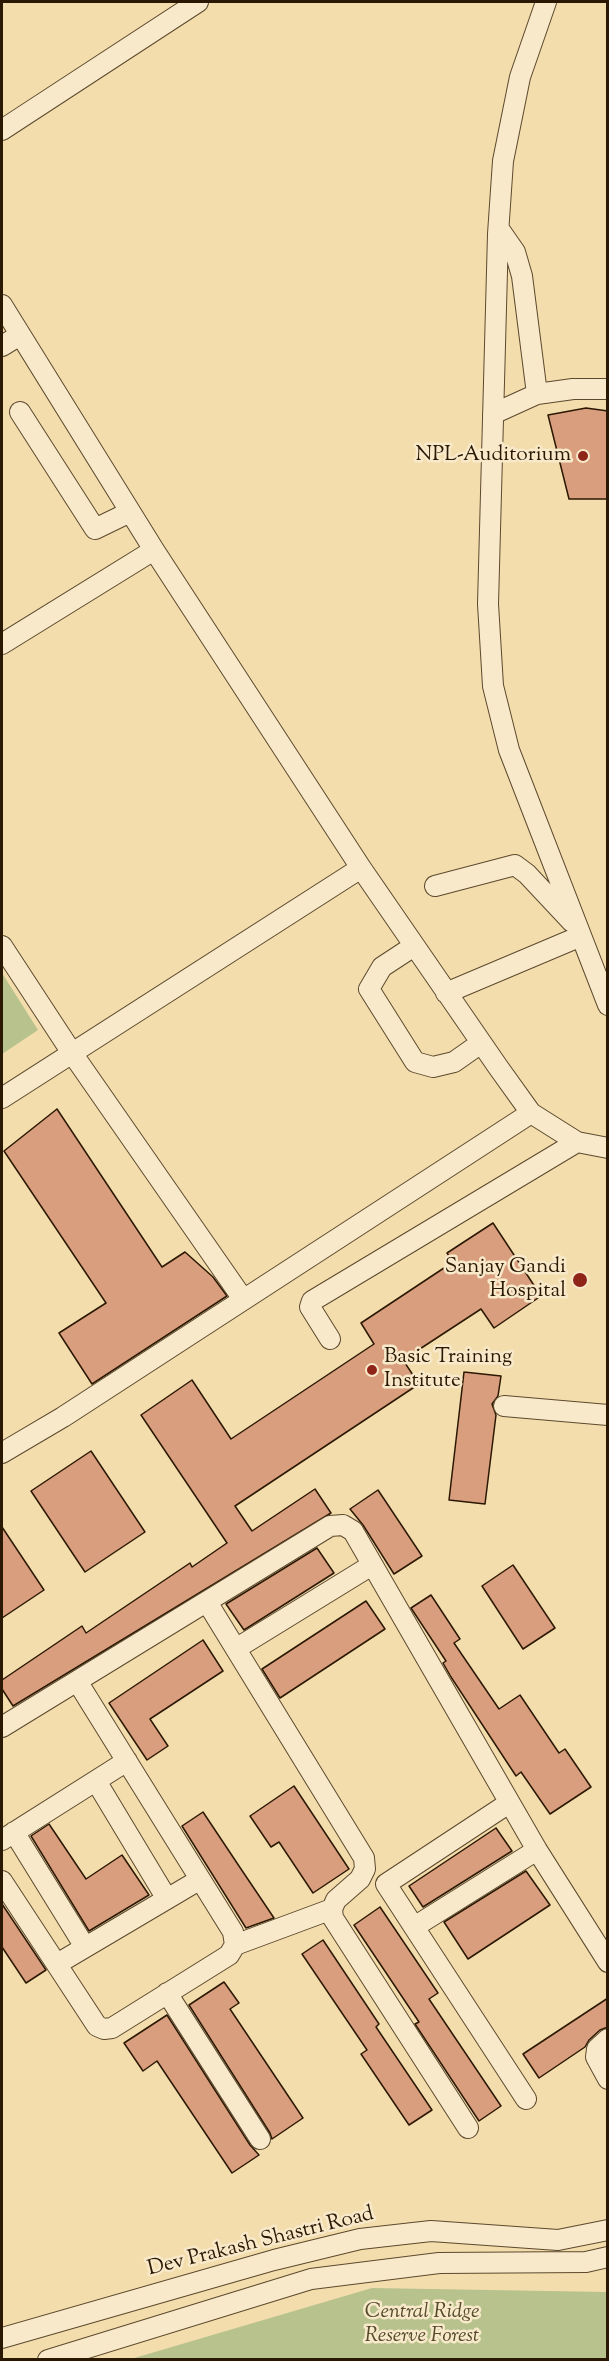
<!DOCTYPE html>
<style>
body{margin:0}
#map{position:relative;width:609px;height:2361px;overflow:hidden;background:#f3ddad;font-family:"Sorts Mill Goudy",serif}
canvas{display:block}
.frame{position:absolute;inset:0;border:3px solid #2b1802;pointer-events:none}
</style>
<div id="map">
<canvas width="609" height="2361"></canvas>
<div class="frame"></div>
</div>
<script>
const c = document.querySelector('canvas').getContext('2d');
c.lineJoin = 'round';
function fillPath(path, color) { c.fillStyle = color; c.fill(path, 'evenodd'); }
const toPath = rows => new Path2D(rows.map(r => 'M' + r).join(''));
function strokePath(path, color, width, dash) { c.strokeStyle = color; c.lineWidth = width; c.lineCap = dash ? 'butt' : 'round'; c.setLineDash(dash || []); c.stroke(path); }
function label(font, color, halo, rows, align = 'center') {
  c.font = font + ' "Sorts Mill Goudy",serif'; c.lineWidth = 5; c.setLineDash([]); c.textBaseline = 'middle'; c.strokeStyle = halo; c.fillStyle = color; for (const [text, x, y, turn = 0] of rows) {
    c.save(); c.translate(x, y); c.rotate((+turn || 0) * Math.PI / 180); c.textAlign = isNaN(turn) ? turn : align; if (halo) c.strokeText(text, 0, 0); c.fillText(text, 0, 0); c.restore();
  }
}
fillPath(toPath([
 [2,973,38,1030,2,1054],
 [372,2288,607,2292,607,2359,131,2359]
]), '#b8c28c');
const building = toPath([
 [586,408,608,411,608,499,569,499,548,415,586,408],
 [57,1109,162,1267,185,1252,213,1277,227,1296,92,1384,59,1333,106,1303,4,1151,57,1109],
 [493,1223,541,1296,494,1328,481,1309,403,1360,419,1384,235,1506,252,1531,315,1489,331,1513,13,1706,2,1689,2,1680,82,1626,86,1633,190,1563,192,1567,227,1543,141,1415,192,1380,231,1439,374,1344,361,1323,453,1262,447,1253,493,1223],
 [464,1372,501,1376,498,1396,492,1404,496,1415,485,1504,449,1500,464,1372],
 [91,1451,145,1532,85,1572,31,1491,91,1451],
 [378,1490,422,1556,394,1574,363,1525,350,1509,378,1490],
 [2,1527,44,1590,2,1618,2,1527],
 [317,1548,334,1573,244,1630,226,1604,317,1548],
 [513,1565,555,1628,523,1649,482,1586,513,1565],
 [431,1595,460,1639,454,1643,499,1709,520,1695,559,1753,565,1749,591,1787,550,1814,521,1772,516,1776,451,1677,443,1663,446,1661,411,1608,431,1595],
 [366,1601,385,1629,280,1698,262,1669,366,1601],
 [203,1640,223,1671,150,1719,168,1746,147,1760,109,1703,203,1640],
 [294,1786,349,1869,313,1893,279,1842,271,1847,250,1816,294,1786],
 [203,1812,241,1869,274,1918,246,1928,182,1826,203,1812],
 [49,1824,86,1879,122,1855,149,1895,89,1931,31,1836,49,1824],
 [496,1828,512,1851,423,1907,409,1886,496,1828],
 [526,1871,550,1905,468,1959,444,1922,526,1871],
 [2,1904,46,1970,26,1983,2,1947,2,1904],
 [380,1907,438,1993,429,1999,501,2106,479,2121,415,2024,419,2022,354,1925,380,1907],
 [323,1940,379,2024,376,2027,432,2110,409,2125,361,2054,367,2050,302,1954,323,1940],
 [224,1982,239,2003,230,2009,303,2118,272,2139,270,2133,189,2005,224,1982],
 [608,1998,608,2027,600,2030,589,2040,585,2047,539,2078,523,2054,608,1998],
 [167,2015,250,2145,259,2155,232,2173,157,2061,143,2071,124,2043,167,2015]
]);
fillPath(building, '#d99e7d');
strokePath(building, '#2b1802', 1.5);
const minor = toPath([
 [546,2,520,77,503,161,498,234,488,604,493,686,509,750,608,1005],
 [2,130,198,2],
 [499,229,515,252,522,276,537,394],
 [2,305,154,550,361,868,498,1067,531,1113,577,1142,608,1148],
 [2,346,20,335],
 [20,412,95,529,130,512],
 [493,414,537,394,573,389,608,389],
 [2,644,154,550],
 [435,886,515,865,527,874,572,922],
 [2,946,72,1053,243,1299],
 [414,946,382,967,369,989,415,1062,433,1067,454,1062,481,1043],
 [446,993,581,936],
 [2,1098,361,868],
 [330,1339,310,1307,312,1301,577,1142],
 [504,1406,608,1415],
 [2,1453,63,1417,531,1113],
 [207,1602,364,1858,365,1869,360,1879,336,1900,332,1909,333,1918,468,2128],
 [237,1648,372,1565],
 [2,1727,330,1526,343,1525,353,1531,537,1850,608,1962],
 [96,1781,167,1899],
 [509,1803,386,1884,526,2099],
 [14,1832,85,1947],
 [2,1840,127,1761],
 [2,1881,97,2026,104,2029,112,2028,229,1955,235,1945,233,1932,77,1681],
 [414,1927,537,1850],
 [235,1945,332,1909],
 [57,1964,199,1880],
 [167,1993,260,2139],
 [608,2039,597,2049,596,2057,608,2079],
 [2,2338,274,2260,360,2239,431,2231,558,2240,608,2230],
 [48,2360,311,2279,439,2263,586,2262,608,2257]
]);
strokePath(minor, '#5d492d', 22);
strokePath(minor, '#f7e9ca', 20);
for (const [x, y, r, color] of [
 [583,456,6,"#8f2418"],
 [580,1280,8,"#8f2418"],
 [372,1370,6,"#8f2418"]
]) { const dot = new Path2D(); dot.arc(x, y, r, 0, 2 * Math.PI); c.fillStyle = color; c.fill(dot); strokePath(dot, '#f7e9ca', 2); }
label('21px', '#2b1802', '#f7e9ca', [
 ["NPL-Auditorium",571,456],
 ["Sanjay Gandi",566,1268],
 ["Hospital",566,1292],
 ["Basic Training",384,1358,"left"],
 ["Institute",384,1382,"left"]
], 'right');
label('21px', '#2b1802', '#f7e9ca', [
 ["Dev Prakash Shastri Road",261,2243,-14]
]);
label('italic 21px', '#554b2b', '#f7e9ca', [
 ["Central Ridge",422,2313],
 ["Reserve Forest",422,2337]
]);
</script>
